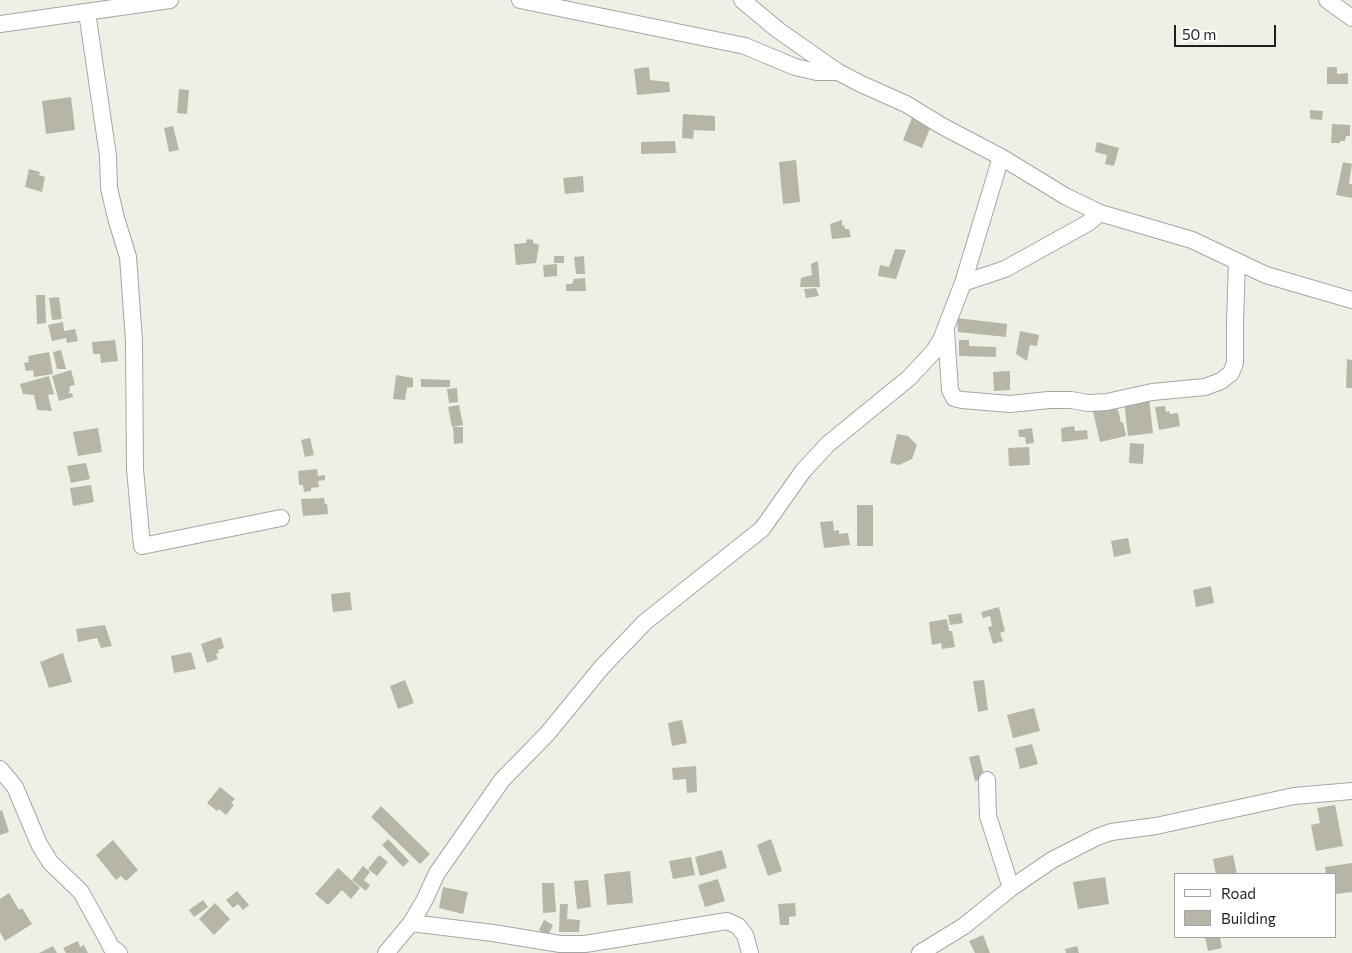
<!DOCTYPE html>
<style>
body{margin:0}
#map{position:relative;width:1352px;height:953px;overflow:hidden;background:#eef0e5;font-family:Commissioner,sans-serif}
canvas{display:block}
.legend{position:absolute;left:1174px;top:873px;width:162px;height:65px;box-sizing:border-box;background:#fff;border:1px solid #a5a5a5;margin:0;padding:6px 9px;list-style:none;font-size:15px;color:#1f1f1f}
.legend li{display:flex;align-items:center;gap:10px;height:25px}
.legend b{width:25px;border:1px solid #a5a5a5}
.scale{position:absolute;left:1174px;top:25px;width:102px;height:22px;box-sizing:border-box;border:2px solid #1f1f1f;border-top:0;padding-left:6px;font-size:15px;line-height:18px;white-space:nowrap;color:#1f1f1f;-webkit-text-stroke:4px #fff;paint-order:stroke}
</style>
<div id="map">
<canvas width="1352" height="953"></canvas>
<ul class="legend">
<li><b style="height:6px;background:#fff"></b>Road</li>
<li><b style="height:14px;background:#b6b5a8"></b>Building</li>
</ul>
<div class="scale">50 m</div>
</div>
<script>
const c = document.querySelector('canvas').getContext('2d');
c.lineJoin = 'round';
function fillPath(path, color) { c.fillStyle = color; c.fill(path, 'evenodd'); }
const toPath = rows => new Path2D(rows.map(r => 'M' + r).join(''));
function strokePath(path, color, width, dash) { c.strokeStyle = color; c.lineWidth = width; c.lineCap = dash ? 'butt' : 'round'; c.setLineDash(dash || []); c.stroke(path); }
fillPath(toPath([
 [649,67,650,80,669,82,670,92,637,95,634,69],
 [1327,67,1337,67,1337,74,1348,73,1348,84,1327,84],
 [179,89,189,90,187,114,177,113],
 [71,97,75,130,46,134,42,101],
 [1310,110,1323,111,1322,120,1310,119],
 [914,113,933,121,922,148,903,140],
 [683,114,715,116,715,131,694,130,693,139,682,138],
 [1332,124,1350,125,1350,136,1346,136,1345,141,1340,141,1340,143,1331,143],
 [173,126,179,150,169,152,164,128],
 [675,141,676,153,641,154,641,142],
 [1097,142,1119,148,1114,166,1105,164,1107,155,1095,152],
 [796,160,800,202,783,204,779,162],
 [1343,162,1352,164,1349,184,1352,184,1352,198,1336,195],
 [29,169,40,172,39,175,45,177,42,192,25,187],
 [583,176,584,192,565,194,563,178],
 [842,220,842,226,844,225,845,229,849,229,851,237,832,239,830,224],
 [527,239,533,240,533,243,539,245,536,263,516,265,514,244,526,243],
 [895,249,906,250,896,279,878,276,880,265,889,267],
 [554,256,564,256,564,263,554,263],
 [584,256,585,274,576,274,574,257],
 [818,261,820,287,800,287,801,278,812,275,811,264],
 [557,264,557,276,544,277,543,265],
 [585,278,586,291,566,291,566,284,572,284,574,279],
 [816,288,819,296,806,298,804,289],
 [36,295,45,295,46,323,37,324],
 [59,297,62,319,52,320,49,298],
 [957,318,1007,324,1006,337,958,332],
 [63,322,64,331,75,329,78,341,67,343,66,338,52,341,48,325],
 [1020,331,1039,335,1037,346,1030,345,1027,361,1016,354],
 [115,340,118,361,101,363,100,354,93,354,92,342],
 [959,340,969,340,969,346,996,347,996,357,959,356],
 [61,350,66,369,57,369,53,352],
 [49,352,53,374,34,377,33,370,26,371,24,363,29,362,28,356],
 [1347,359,1352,360,1352,388,1346,388],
 [71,370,75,385,70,386,69,394,72,393,73,397,59,401,52,376],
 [1010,371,1010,390,994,391,993,372],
 [396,375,413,378,413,387,407,388,405,400,393,399],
 [49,376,54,394,48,395,52,411,37,410,34,395,23,394,20,384],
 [421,379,450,380,450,387,421,387],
 [457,388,458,402,449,403,447,389],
 [1149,398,1153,433,1128,436,1124,401],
 [1114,402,1116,410,1118,409,1121,423,1123,422,1126,436,1100,442,1092,407],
 [459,405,463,425,452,427,448,407],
 [1165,406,1166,412,1169,411,1170,414,1178,413,1180,426,1159,430,1155,407],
 [1074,426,1075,431,1087,430,1088,439,1062,442,1061,428],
 [453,427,463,427,463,443,454,444],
 [98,428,102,452,78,456,73,432],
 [1032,428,1034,443,1026,444,1025,437,1019,437,1018,430],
 [897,434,908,436,917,445,912,459,899,465,890,463],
 [310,438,314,455,305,457,301,440],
 [1130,443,1144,444,1143,464,1129,463],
 [1029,447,1030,465,1009,466,1008,448],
 [86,463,90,479,71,483,67,466],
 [317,469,318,476,325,475,325,480,318,481,319,487,311,488,311,491,304,492,303,485,299,485,298,471],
 [91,485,94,502,73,506,70,488],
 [324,498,325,504,327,504,328,514,303,516,301,499],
 [857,505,873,505,873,546,857,546],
 [833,521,834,531,839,530,839,534,848,533,850,545,824,548,820,522],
 [1128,538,1131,553,1114,557,1111,541],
 [1211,586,1214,603,1196,607,1193,590],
 [350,592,352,610,333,612,331,594],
 [999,607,1005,631,1000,633,1003,641,993,644,988,627,992,626,990,616,983,618,981,612],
 [961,613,963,623,950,625,948,615],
 [947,619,949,631,952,631,955,647,942,649,941,643,932,645,929,622],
 [105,625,112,646,101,648,97,638,78,642,76,629],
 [221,637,224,648,218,650,219,653,216,654,218,659,207,663,201,644],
 [191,652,196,669,174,673,171,656],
 [63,653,72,682,49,688,40,662],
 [405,680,414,703,398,709,390,686],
 [984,680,988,710,978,712,973,681],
 [1034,708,1040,731,1013,738,1007,715],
 [682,720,687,743,672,746,668,723],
 [1032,744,1038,764,1020,769,1015,748],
 [979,755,985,779,975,781,969,757],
 [696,766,697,792,687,793,686,779,673,780,672,768],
 [220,787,235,799,231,803,234,805,226,815,219,809,217,811,207,803],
 [1335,805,1343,846,1316,851,1311,825,1320,823,1317,808],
 [381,806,430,854,420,864,371,817],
 [2,810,9,832,0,835,0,811],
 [388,839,409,861,403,867,382,845],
 [771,839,782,871,768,876,757,845],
 [113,840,138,870,126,881,121,876,116,880,96,855],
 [722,850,727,868,700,876,695,857],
 [379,855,388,862,377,876,368,869],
 [1233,855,1237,874,1216,874,1213,859],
 [691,857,695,875,673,879,669,861],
 [1352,863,1352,892,1336,894,1336,874,1326,874,1325,867],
 [363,866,370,872,364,880,370,885,366,891,352,880],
 [338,868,360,888,351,899,342,890,328,905,315,894],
 [630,871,633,903,607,905,604,874],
 [1105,877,1109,904,1078,909,1073,882],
 [718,879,725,901,705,907,698,885],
 [588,880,591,907,577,909,574,881],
 [542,883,554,883,556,912,543,913],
 [443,887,468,892,463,914,439,908],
 [237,891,249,905,243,910,238,904,233,908,226,900],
 [9,893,19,910,22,908,32,924,5,941,0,932,0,899],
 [203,900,208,907,194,917,189,910],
 [215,903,230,919,214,935,199,919],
 [795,903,796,916,789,917,789,925,780,925,778,904],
 [560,904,568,904,567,919,580,920,579,932,559,932],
 [544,920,553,925,548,935,539,930],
 [983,935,990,953,975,953,969,941],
 [1205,937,1220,937,1222,948,1208,951],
 [78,941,80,947,84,945,88,953,66,953,63,948],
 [53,946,57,953,39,953],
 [1077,946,1079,953,1066,953,1065,949]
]), '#b6b5a8');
const minor = toPath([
 [520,0,745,46,795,67,817,72,838,72],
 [742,0,778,30,838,72,861,84,906,104,942,126,1001,157,1065,196,1100,213,1192,240,1266,275,1352,300],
 [1327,0,1352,18],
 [87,12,108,156,109,188,116,218,128,257,134,341,135,469,142,546,281,518],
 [0,24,170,0],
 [963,283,1005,269,1088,223,1100,213],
 [946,331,950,390,954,398,962,400,1010,404,1049,400,1071,400,1088,403,1107,402,1152,392,1205,387,1221,381,1231,373,1235,363,1235,322,1237,261],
 [0,769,15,787,39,844,50,862,81,892,107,939,111,947,119,953],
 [987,780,988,816,1011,888],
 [411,923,493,933,560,944,585,944,727,921,738,926,745,935,750,953],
 [386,953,411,923,424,901,437,873,502,780,547,734,602,667,645,622,762,529,803,471,828,444,909,378,934,351,941,340,963,283,1001,157],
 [920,953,964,926,1011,888,1052,860,1097,837,1111,832,1156,826,1294,796,1352,791]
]);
strokePath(minor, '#a6a6a6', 18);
strokePath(minor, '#fff', 16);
</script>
